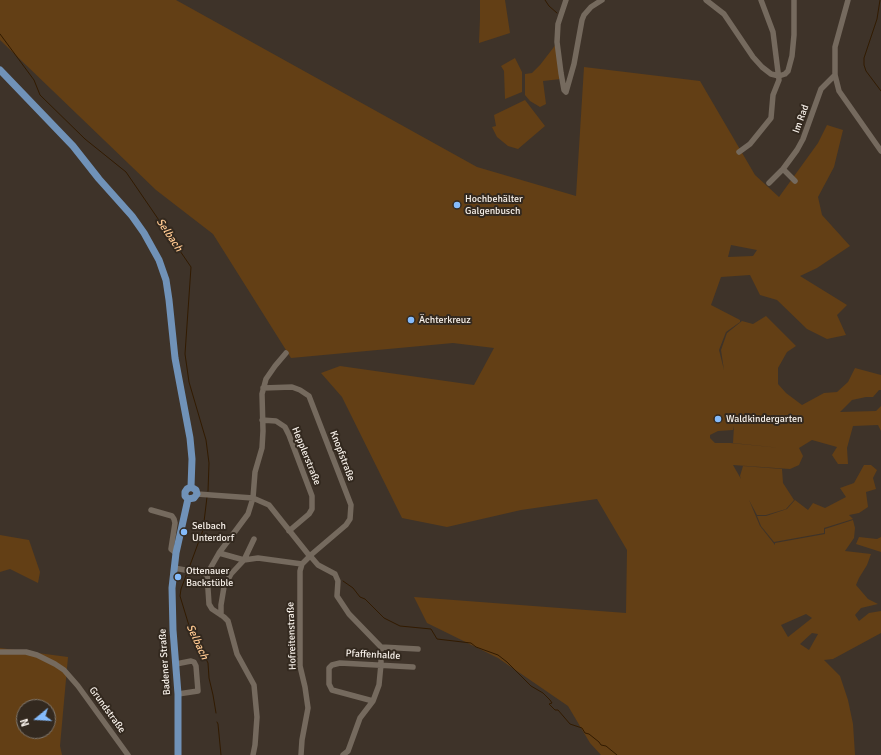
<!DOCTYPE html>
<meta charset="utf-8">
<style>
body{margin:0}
#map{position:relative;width:881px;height:755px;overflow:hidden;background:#3e3329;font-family:Signika,sans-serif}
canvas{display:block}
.north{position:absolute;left:16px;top:699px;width:40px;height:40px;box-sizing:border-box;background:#33291f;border:1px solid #817970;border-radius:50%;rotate:252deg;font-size:11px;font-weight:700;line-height:16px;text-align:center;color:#f7f0e9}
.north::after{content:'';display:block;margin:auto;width:14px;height:18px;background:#85bbfb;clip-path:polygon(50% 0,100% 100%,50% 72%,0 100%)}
</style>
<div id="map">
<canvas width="881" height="755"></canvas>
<div class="north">N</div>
</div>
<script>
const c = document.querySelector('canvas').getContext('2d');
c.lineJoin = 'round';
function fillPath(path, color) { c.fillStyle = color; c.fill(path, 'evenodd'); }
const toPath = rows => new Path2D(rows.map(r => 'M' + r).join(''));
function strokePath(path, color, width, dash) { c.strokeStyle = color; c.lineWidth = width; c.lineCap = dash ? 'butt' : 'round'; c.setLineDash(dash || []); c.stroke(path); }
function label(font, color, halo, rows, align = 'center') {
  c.font = font + ' Signika,sans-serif'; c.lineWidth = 4; c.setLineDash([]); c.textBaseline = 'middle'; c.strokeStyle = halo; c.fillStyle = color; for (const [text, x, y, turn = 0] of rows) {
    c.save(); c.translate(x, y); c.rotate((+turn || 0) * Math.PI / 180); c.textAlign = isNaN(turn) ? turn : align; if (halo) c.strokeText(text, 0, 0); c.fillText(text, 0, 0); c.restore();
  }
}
fillPath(toPath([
 [0,0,176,0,477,167,576,196,584,67,700,81,755,175,779,197,818,143,827,125,843,130,834,167,818,197,822,215,850,246,817,268,800,276,847,305,837,315,846,335,827,339,807,329,777,300,760,295,750,275,721,277,711,305,740,320,740,322,726,332,719,350,724,370,721,350,727,333,742,321,753,324,766,316,796,346,787,352,778,368,778,384,786,393,802,405,824,393,837,392,848,382,855,368,881,375,881,390,879,390,873,397,866,397,852,400,840,412,876,411,881,406,881,431,878,425,853,426,847,448,848,464,838,464,832,455,837,447,812,440,799,448,803,456,799,465,790,469,733,465,741,479,740,476,743,466,782,469,783,483,794,500,786,509,766,515,757,515,749,500,760,526,775,545,775,543,825,534,825,529,853,520,855,528,854,538,845,551,871,554,867,565,859,578,856,585,868,599,878,604,861,608,855,615,859,621,869,613,881,611,881,633,833,659,824,660,840,676,848,700,853,724,855,755,601,755,590,743,568,706,498,658,427,623,414,597,626,613,627,550,597,499,521,510,447,527,402,518,342,397,321,373,340,366,474,385,494,348,453,343,291,358,213,234,156,190,0,40],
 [731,245,757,250,753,256,728,257],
 [734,426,733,443,781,448,730,443,715,443,710,438,710,435,718,431,733,430],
 [806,614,812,618,788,637,781,625],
 [812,633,818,634,809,650,800,644],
 [480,0,505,0,510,33,479,43,480,18],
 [557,43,561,79,543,81,546,104,540,107,530,101,525,95,525,74,532,73,540,65],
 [515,58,522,72,522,92,505,99,504,71,501,66],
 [525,100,545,126,518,149,508,146,497,137,492,127,496,126,494,115],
 [864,465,871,465,877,470,873,478,876,489,866,492,868,507,859,513,849,515,853,519,824,528,824,533,774,542,761,526,757,516,766,516,787,509,795,500,808,510,813,503,825,508,846,497,840,488,854,483],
 [0,535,29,540,40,572,38,583,10,569,0,572],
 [859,537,877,539,881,537,881,552,856,544],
 [0,648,68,657,60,746,62,755,0,755],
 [24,707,48,707,48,731,24,731]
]), '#633f15');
strokePath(toPath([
 [545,0,549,6,557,13],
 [880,0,877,19,864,58,864,65,866,71,881,91],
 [0,34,34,80,40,95,85,139,126,172,191,267,185,354,189,382,206,440,209,463,208,491],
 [189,568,203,530,207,497],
 [187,573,181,589,180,596,190,629,199,650,205,657,208,663,209,678,213,695,216,713],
 [343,581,353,588,360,597,365,599,384,618,400,626,431,629,437,639,471,643,476,647,498,655,507,662,531,686,543,693,550,700,552,703,549,704,555,710,558,710,570,724,582,728,585,733,589,734,599,742,601,745,606,746,617,755],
 [217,722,218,724,221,755]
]), '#321b01', 1);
strokePath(toPath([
 [566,0,558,24,557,42,561,73,564,90,566,92,574,64,582,20,584,15,591,7,602,0],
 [706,0,724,14,753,57,762,67,771,74,779,76],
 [848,0,835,47,835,75,839,91,881,151],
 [779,76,785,74,788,71,792,56,794,35,794,0],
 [739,152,750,144,771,118,773,95,779,80,773,32,761,0],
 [783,169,795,181],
 [769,183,783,169,797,150,803,139,821,89,835,75],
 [263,388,292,387,300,390,309,396,351,505,350,519,346,525,312,554],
 [262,420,276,421,285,427,289,435,312,496,312,509,309,514,289,531],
 [197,494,253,498,269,505,308,554],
 [151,510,172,516,174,519,175,523,171,549,176,553],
 [219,553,244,560,258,558,302,564],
 [312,558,318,565,335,574,338,581,337,596,349,614,381,647,381,664,379,685,373,701,360,718,348,751,343,755],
 [174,568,207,574],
 [221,615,221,605,224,587,231,574,244,560,254,539],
 [381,647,418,649],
 [0,652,26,652,37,655,55,664,64,670,78,686,128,755],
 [176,664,191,661,194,662,196,666,198,691,178,694],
 [373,701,332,690,329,684,329,668,332,665,340,663,413,667],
 [253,755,255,745,257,717,254,685,237,654,228,621,224,617,212,609,209,604,207,574,219,553,248,514,253,498,255,472,262,448,263,431,262,394,266,379,275,366,286,353],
 [301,755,302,740,308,708,305,687,300,666,300,571,302,564,308,558]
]), '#756a5e', 5.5);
strokePath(toPath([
 [0,70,73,146,99,179,132,216,144,233,159,260,166,280,169,300,175,358,190,438,192,459,191,487],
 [188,499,194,498,197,494,196,490,191,487],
 [188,499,185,496,185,492,187,489,191,487],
 [178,755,178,694,173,630,172,588,176,553,188,499]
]), '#7092b8', 7);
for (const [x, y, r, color] of [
 [457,205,4,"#85bbfb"],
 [411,320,4,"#85bbfb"],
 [718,419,4,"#85bbfb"],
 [184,532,4,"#85bbfb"],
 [178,577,4,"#85bbfb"]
]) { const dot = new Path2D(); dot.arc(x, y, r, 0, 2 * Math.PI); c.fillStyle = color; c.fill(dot); strokePath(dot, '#33291f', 1.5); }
label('10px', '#f7f0e9', '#33291f', [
 ["Im Rad",801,119,-70],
 ["Hepplerstraße",306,456,68],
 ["Knopfstraße",342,456,69],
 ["Hofreitenstraße",292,636,-92],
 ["Pfaffenhalde",373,655,3],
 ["Badener Straße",165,662,-94],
 ["Grundstraße",107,710,54]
]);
label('10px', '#f7f0e9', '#33291f', [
 ["Hochbehälter",465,199],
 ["Galgenbusch",465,211],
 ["Ächterkreuz",419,320],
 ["Waldkindergarten",726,419],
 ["Selbach",192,526],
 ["Unterdorf",192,538],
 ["Ottenauer",186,571],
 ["Backstüble",186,583]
], 'left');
label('italic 11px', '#fec890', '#33291f', [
 ["Selbach",169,235,56],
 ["Selbach",197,642,65]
]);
</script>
